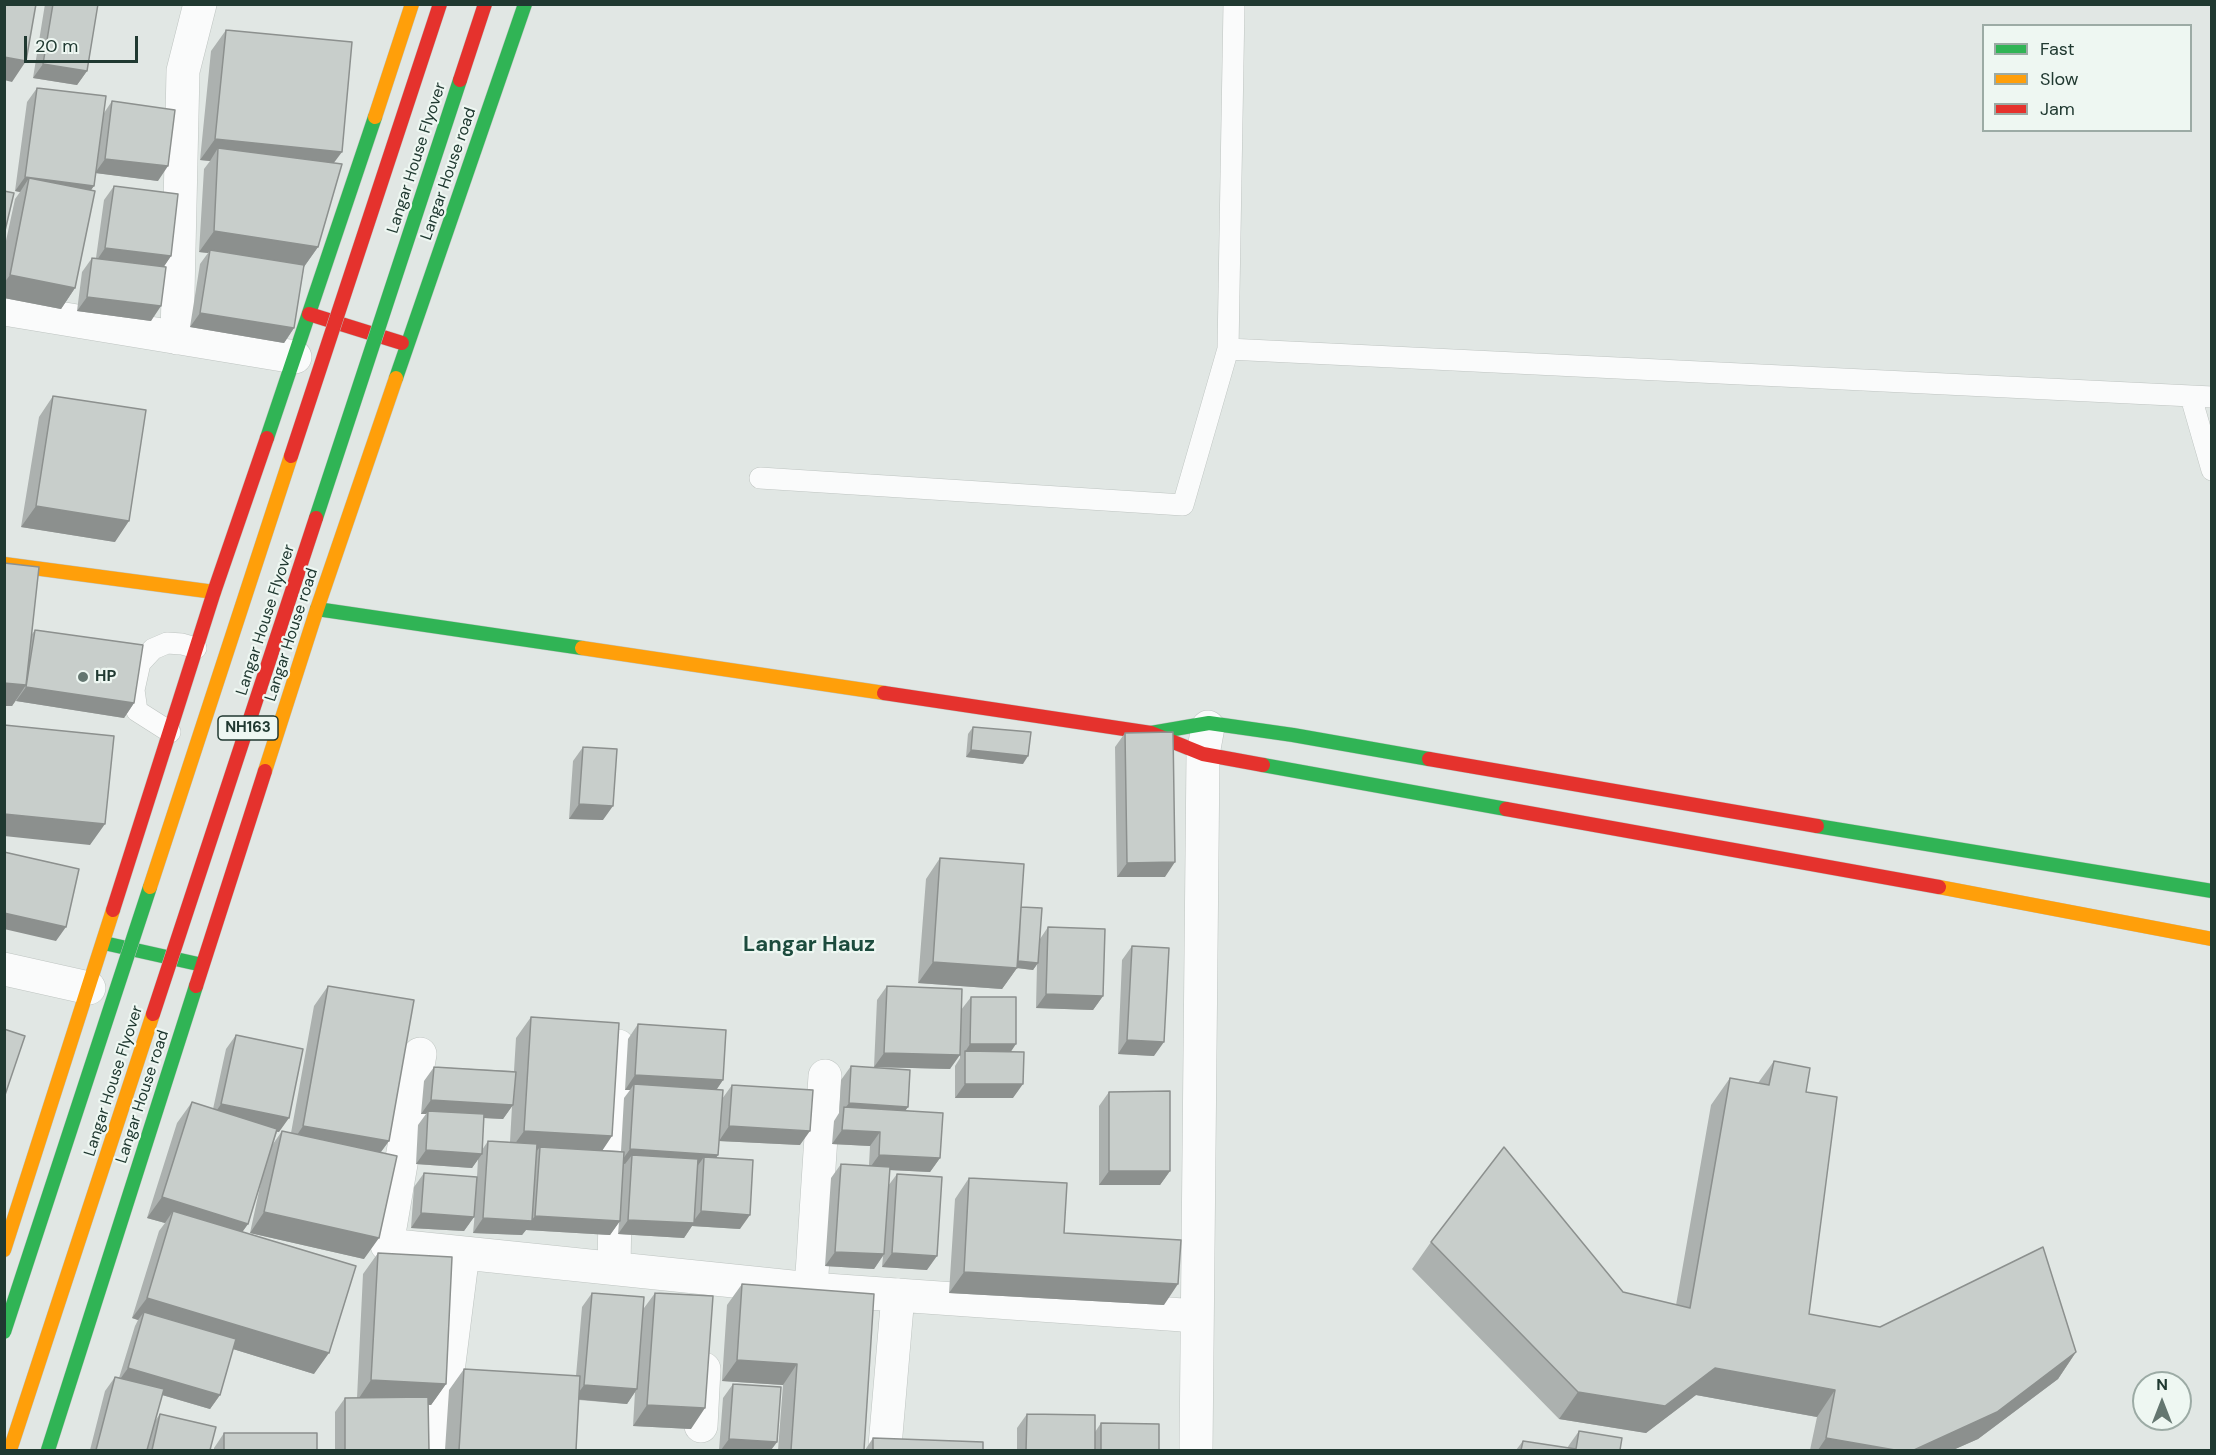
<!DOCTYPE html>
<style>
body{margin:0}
#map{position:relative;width:2216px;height:1455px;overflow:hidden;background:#e1e7e4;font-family:"DM Sans",sans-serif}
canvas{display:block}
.frame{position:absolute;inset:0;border:6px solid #203931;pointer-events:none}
.legend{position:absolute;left:1982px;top:24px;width:210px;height:108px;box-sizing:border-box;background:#eef7f2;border:2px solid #9caba5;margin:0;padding:8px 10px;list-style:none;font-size:18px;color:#203931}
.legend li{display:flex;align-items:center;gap:12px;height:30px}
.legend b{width:30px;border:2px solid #9caba5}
.north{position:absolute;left:2132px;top:1371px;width:60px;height:60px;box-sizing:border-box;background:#eef7f2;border:2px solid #9caba5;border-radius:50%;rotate:0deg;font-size:16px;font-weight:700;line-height:24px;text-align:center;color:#203931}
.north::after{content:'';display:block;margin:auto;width:21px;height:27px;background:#647670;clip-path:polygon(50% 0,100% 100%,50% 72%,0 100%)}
.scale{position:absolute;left:24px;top:36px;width:114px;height:27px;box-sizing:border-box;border:3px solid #203931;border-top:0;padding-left:8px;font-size:18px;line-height:21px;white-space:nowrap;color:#203931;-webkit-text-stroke:4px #eef7f2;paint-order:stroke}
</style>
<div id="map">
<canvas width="2216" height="1455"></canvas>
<div class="frame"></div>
<ul class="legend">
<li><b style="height:8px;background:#30b455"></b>Fast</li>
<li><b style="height:8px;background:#ff9f0a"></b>Slow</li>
<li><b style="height:8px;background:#e5322d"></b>Jam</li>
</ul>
<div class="north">N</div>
<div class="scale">20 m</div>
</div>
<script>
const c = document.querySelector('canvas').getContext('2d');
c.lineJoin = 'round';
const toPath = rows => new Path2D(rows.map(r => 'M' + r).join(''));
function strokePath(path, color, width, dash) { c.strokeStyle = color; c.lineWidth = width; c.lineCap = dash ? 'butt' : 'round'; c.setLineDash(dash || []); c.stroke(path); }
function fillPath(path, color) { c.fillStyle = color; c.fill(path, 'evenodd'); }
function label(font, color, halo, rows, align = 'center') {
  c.font = font + ' "DM Sans",sans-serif'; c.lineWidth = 4.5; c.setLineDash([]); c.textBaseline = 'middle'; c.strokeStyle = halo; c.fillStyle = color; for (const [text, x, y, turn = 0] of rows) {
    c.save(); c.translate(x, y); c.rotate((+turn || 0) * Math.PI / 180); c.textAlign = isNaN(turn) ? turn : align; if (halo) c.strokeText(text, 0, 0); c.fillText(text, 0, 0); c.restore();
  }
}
const lane = toPath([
 [1228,349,2212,397],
 [2191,397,2212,470],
 [760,478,1183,505,1228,349,1234,4],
 [170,732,137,711,134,690,140,663,153,649,167,643,182,644,196,648]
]);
const street = toPath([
 [4,309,295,357],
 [177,338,183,71,200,4],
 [4,969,89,988],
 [420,1054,387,1245,811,1289,1197,1316],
 [614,1268,618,1046],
 [811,1289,825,1076],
 [701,1426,704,1369],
 [885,1446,898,1295],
 [438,1450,463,1253],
 [1196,1450,1203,754,1208,727]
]);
const fast = toPath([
 [396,378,525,4],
 [267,438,375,117],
 [317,609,582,648],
 [1151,733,1209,723,1293,735,1429,759],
 [1263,765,1506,809],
 [1817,826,2212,891],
 [104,943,198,964],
 [48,1450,196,986]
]);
const slow = toPath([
 [375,117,412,4],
 [4,564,214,592],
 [582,648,884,693],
 [265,771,317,609,396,378],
 [1939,887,2212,939],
 [4,1250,113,910]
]);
const jam = toPath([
 [309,314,402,343],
 [884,693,1151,733,1203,754,1263,765],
 [1429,759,1817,826],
 [1506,809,1939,887],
 [113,910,214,592,267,438],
 [196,986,265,771]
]);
strokePath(lane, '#bec4c1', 22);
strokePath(street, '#bec4c1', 34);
strokePath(fast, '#bdc5c1', 15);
strokePath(slow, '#bdc5c1', 15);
strokePath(jam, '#bdc5c1', 15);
strokePath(lane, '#fafbfb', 21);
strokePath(street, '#fafbfb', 33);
strokePath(fast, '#30b455', 14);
strokePath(slow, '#ff9f0a', 14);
strokePath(jam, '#e5322d', 14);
const fastBridge = toPath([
 [316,518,460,80],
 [4,1332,150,887]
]);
const slowBridge = toPath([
 [150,887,291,456],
 [10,1450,153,1014]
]);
const jamBridge = toPath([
 [460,80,485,4],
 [291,456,440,4],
 [153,1014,316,518]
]);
strokePath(fastBridge, '#bbc3c1', 15, []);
strokePath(slowBridge, '#bbc3c1', 15, []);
strokePath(jamBridge, '#bbc3c1', 15, []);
strokePath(fastBridge, '#30b455', 14);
strokePath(slowBridge, '#ff9f0a', 14);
strokePath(jamBridge, '#e5322d', 14);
fillPath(toPath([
 [45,4,98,4,87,71,77,85,33,78],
 [226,30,334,163,318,247,304,267,294,328,284,343,190,327,200,264,208,253,199,252,204,169,210,161,200,160,211,51],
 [37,88,104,113,112,101,158,181,96,173,91,190,75,288,61,309,4,298,4,250,15,199,20,192,15,191,27,102],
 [114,186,171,256,163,267,151,321,77,311,82,272,92,258,96,258,104,200],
 [53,396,115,542,21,527,39,417],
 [4,563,32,634,35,630,134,703,124,718,16,701,17,699,12,706,4,706],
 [973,727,1023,764,966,757,968,734],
 [1125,733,1165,877,1117,877,1115,747],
 [583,747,603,820,569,819,573,761],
 [940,858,1021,907,1040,939,1048,927,1103,996,1093,1010,1036,1008,1037,964,1033,970,1017,968,1002,989,918,983,926,879],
 [1132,946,1154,1056,1118,1054,1122,960],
 [328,986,389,1141,381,1152,364,1259,250,1233,261,1182,248,1224,242,1232,314,1374,233,1349,220,1395,210,1409,162,1395,155,1421,160,1414,210,1450,90,1450,105,1391,115,1377,119,1378,135,1326,138,1320,132,1318,159,1231,165,1223,147,1218,177,1123,192,1102,213,1109,226,1049,236,1035,279,1132,277,1132,273,1144,282,1131,291,1133,314,1006],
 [887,986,961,1010,971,997,1010,1052,1013,1098,955,1098,955,1066,960,1058,960,1041,950,1069,874,1067,877,1000],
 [531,1017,602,1150,621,1151,624,1098,630,1090,625,1090,628,1039,638,1024,723,1080,716,1089,722,1099,732,1085,800,1145,719,1141,718,1155,716,1158,740,1229,692,1226,684,1238,618,1234,619,1222,610,1235,526,1230,522,1235,473,1233,475,1212,474,1217,464,1231,411,1228,414,1187,424,1173,477,1177,478,1159,472,1168,416,1164,418,1125,426,1114,421,1114,424,1081,434,1067,514,1071,516,1038],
 [512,1106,510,1142,488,1141,482,1150,484,1118,503,1119],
 [1774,1061,1806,1092,1809,1314,1880,1327,2076,1352,2058,1379,1978,1439,1953,1450,1810,1450,1817,1417,1696,1395,1646,1433,1559,1419,1412,1269,1431,1242,1623,1292,1676,1305,1711,1105,1730,1078,1758,1083],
 [851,1066,908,1107,905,1110,940,1158,930,1172,889,1170,888,1186,897,1174,927,1270,882,1267,883,1256,874,1269,825,1266,831,1178,841,1164,869,1165,870,1146,832,1144,834,1121,839,1113,841,1080],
 [1109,1092,1170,1171,1160,1185,1099,1185,1099,1106],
 [969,1178,1064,1233,1164,1305,949,1293,955,1199],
 [378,1253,446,1384,431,1405,428,1405,429,1450,335,1450,335,1412,345,1398,357,1398,363,1274],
 [742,1284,864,1450,778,1450,783,1385,722,1381,727,1305],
 [592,1293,644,1308,655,1293,691,1429,633,1426,635,1392,627,1404,579,1400,576,1450,445,1450,449,1390,464,1369,576,1376,582,1307],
 [733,1384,777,1442,771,1450,719,1450,723,1398],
 [1027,1414,1095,1432,1101,1423,1159,1450,1017,1450,1017,1428],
 [1579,1431,1620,1450,1516,1450,1523,1441,1567,1448],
 [224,1433,317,1450,214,1450,214,1448],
 [873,1438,983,1450,865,1450]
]), '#acb1af');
fillPath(toPath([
 [4,57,26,61,12,82,4,80],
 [43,64,87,71,77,85,33,78],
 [215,139,342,152,327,172,218,148,210,161,200,160],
 [105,159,168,166,158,181,95,173],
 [25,177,94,186,84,200,29,178,20,192,15,191],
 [214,231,318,247,303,268,210,250,208,253,199,252],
 [105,248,171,256,161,271,95,263],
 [10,275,75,288,61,309,4,298,4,283],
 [87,297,161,306,151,321,77,311],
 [200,313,294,328,284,343,190,327],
 [36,506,129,521,115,542,21,527],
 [4,683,26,685,12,706,4,706],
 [26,687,134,703,124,718,16,701],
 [971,750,1028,756,1023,764,966,757],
 [579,804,613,806,603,820,569,819],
 [4,814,105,824,90,845,4,836],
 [1175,862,1165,877,1117,877,1127,863],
 [4,913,66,927,56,941,4,929],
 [1017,961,1038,963,1033,970,1017,968,1002,989,918,983,933,962],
 [1046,994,1103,996,1093,1010,1036,1008],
 [1127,1040,1164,1042,1154,1056,1118,1054],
 [970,1044,1016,1044,1006,1059,965,1052],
 [884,1053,960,1055,950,1069,874,1067],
 [635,1075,723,1080,713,1095,634,1084,630,1090,625,1090],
 [965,1084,1023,1084,1013,1098,955,1098],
 [431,1100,513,1105,503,1119,428,1115,428,1111,426,1114,421,1114],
 [849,1103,908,1107,898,1121,843,1111],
 [221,1104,289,1118,279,1132,211,1119],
 [303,1126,389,1141,374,1161,289,1147],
 [729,1126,810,1131,800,1145,719,1141],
 [842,1130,880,1132,870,1146,832,1144],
 [524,1131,612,1136,598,1157,540,1147,535,1153,509,1152],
 [630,1149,718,1155,708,1169,704,1157,696,1168,632,1155,625,1164,620,1163],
 [426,1150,482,1154,472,1168,416,1164],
 [879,1155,940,1158,930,1172,869,1169],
 [1109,1171,1170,1171,1160,1185,1099,1185],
 [162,1197,248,1224,233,1245,173,1211,165,1223,147,1218],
 [701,1211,750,1215,740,1229,692,1226,684,1238,618,1234,628,1220,692,1223],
 [264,1212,379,1238,364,1259,250,1233],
 [421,1213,474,1217,464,1231,411,1228],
 [535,1216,620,1221,610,1235,526,1230,522,1235,473,1233,483,1218,531,1221],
 [835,1252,884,1254,874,1269,825,1266],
 [892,1253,937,1256,927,1270,882,1267],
 [964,1272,1178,1284,1164,1305,949,1293],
 [147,1298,329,1353,314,1374,142,1321,144,1312,138,1320,132,1318],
 [2076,1352,2058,1379,1978,1439,1953,1450,1914,1450],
 [737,1360,797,1364,783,1385,722,1381],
 [128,1368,220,1395,210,1409,118,1382],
 [1715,1368,1835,1390,1817,1417,1696,1395,1646,1433,1559,1419,1578,1392],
 [371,1380,446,1384,431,1405,357,1401],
 [584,1385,637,1389,627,1404,574,1399],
 [647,1405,705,1408,691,1429,633,1426],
 [1826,1438,1895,1450,1818,1450],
 [729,1439,777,1442,771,1450,721,1450]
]), '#8c908e');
const building = toPath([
 [4,4,36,4,26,61,4,57,4,4],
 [53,4,98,4,87,71,43,64,53,4],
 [226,30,352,42,342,152,215,139,226,30],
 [37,88,106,96,94,186,25,177,37,88],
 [112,101,175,110,168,166,105,159,112,101],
 [218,148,342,164,318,247,214,231,218,148],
 [29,178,95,191,75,288,10,275,29,178],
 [114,186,178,194,171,256,105,248,114,186],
 [4,191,14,193,4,235,4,191],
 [210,250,304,265,294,328,200,313,210,250],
 [92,258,166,267,161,306,87,297,92,258],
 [53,396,146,410,129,521,36,506,53,396],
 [4,563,39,567,26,685,4,683,4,563],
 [35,630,143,645,134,703,26,687,35,630],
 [4,725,114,736,105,824,4,814,4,725],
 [973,727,1031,732,1028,756,971,750,973,727],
 [1173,732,1175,862,1127,863,1125,733,1173,732],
 [583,747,617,749,613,806,579,804,583,747],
 [4,852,79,869,66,927,4,913,4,852],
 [940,858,1024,864,1017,968,933,962,940,858],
 [1021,907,1042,908,1038,963,1018,961,1021,907],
 [1048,927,1105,929,1103,996,1046,994,1048,927],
 [1132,946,1169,948,1164,1042,1127,1040,1132,946],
 [328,986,414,1000,389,1141,303,1126,328,986],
 [887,986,962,989,960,1055,884,1053,887,986],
 [971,997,1016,997,1016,1044,970,1044,971,997],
 [531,1017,619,1023,612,1136,524,1131,531,1017],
 [638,1024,726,1030,723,1080,635,1075,638,1024],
 [4,1029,25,1036,4,1098,4,1029],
 [236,1035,303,1049,289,1118,221,1104,236,1035],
 [965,1051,1024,1052,1023,1084,965,1084,965,1051],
 [1774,1061,1810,1068,1806,1092,1837,1097,1809,1314,1880,1327,2043,1247,2076,1352,1997,1412,1914,1450,1895,1450,1826,1438,1835,1390,1715,1368,1665,1406,1578,1392,1431,1242,1504,1147,1623,1292,1690,1308,1730,1078,1769,1085,1774,1061],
 [851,1066,910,1070,908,1107,849,1103,851,1066],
 [434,1067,516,1072,513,1105,431,1100,434,1067],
 [634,1084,723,1090,718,1155,630,1149,634,1084],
 [732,1085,813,1090,810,1131,729,1126,732,1085],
 [1170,1091,1170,1171,1109,1171,1109,1092,1170,1091],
 [192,1102,277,1129,248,1224,162,1197,192,1102],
 [844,1107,943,1113,940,1158,879,1155,880,1132,842,1130,844,1107],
 [428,1111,484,1114,482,1154,426,1150,428,1111],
 [282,1131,397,1156,379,1238,264,1212,282,1131],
 [488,1141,537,1144,532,1221,483,1218,488,1141],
 [540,1147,624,1152,620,1221,535,1216,540,1147],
 [632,1155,698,1159,694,1223,628,1220,632,1155],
 [704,1157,753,1160,750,1215,701,1211,704,1157],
 [841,1164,890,1167,884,1254,835,1252,841,1164],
 [424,1173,477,1177,474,1217,421,1213,424,1173],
 [897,1174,942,1177,937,1256,892,1253,897,1174],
 [969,1178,1067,1183,1064,1233,1181,1240,1178,1284,964,1272,969,1178],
 [173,1211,356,1266,329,1353,147,1298,173,1211],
 [378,1253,452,1257,446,1384,371,1380,378,1253],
 [742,1284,874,1294,864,1450,791,1450,797,1364,737,1360,742,1284],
 [592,1293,644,1297,637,1389,584,1385,592,1293],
 [655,1293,713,1296,705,1408,647,1405,655,1293],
 [144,1312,236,1339,220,1395,128,1368,144,1312],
 [464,1369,580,1376,576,1450,459,1450,464,1369],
 [115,1377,164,1389,147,1450,96,1450,115,1377],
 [733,1384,781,1387,777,1442,729,1439,733,1384],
 [428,1397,429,1450,345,1450,345,1398,428,1397],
 [160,1414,216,1427,210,1450,152,1450,160,1414],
 [1027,1414,1095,1415,1095,1450,1026,1450,1027,1414],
 [1101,1423,1159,1424,1159,1450,1101,1450,1101,1423],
 [1579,1431,1622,1438,1620,1450,1521,1450,1523,1441,1576,1449,1579,1431],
 [224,1433,317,1433,317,1450,224,1450,224,1433],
 [873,1438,983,1442,983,1450,873,1450,873,1438]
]);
fillPath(building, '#c8cecb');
strokePath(building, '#8c908e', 1.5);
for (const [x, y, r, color] of [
 [83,677,6,"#647670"]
]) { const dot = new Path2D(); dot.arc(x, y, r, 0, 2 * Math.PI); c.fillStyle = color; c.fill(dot); strokePath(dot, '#eef7f2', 2); }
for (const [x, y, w] of [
 [248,728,60]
]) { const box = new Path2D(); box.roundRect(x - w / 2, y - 12, w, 24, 4.5); c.fillStyle = '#eef7f2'; c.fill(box); strokePath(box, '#203931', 1.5); }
label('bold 15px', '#203931', null, [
 ["NH163",248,728]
]);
label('16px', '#203931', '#eef7f2', [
 ["Langar House Flyover",417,158,-72],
 ["Langar House road",449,174,-71],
 ["Langar House Flyover",266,620,-72],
 ["Langar House road",292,635,-72],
 ["Langar House Flyover",114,1081,-72],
 ["Langar House road",143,1097,-72]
]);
label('bold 16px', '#203931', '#eef7f2', [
 ["HP",95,677]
], 'left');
label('bold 22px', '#1c4b3d', '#eef7f2', [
 ["Langar Hauz",809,945]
]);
</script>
